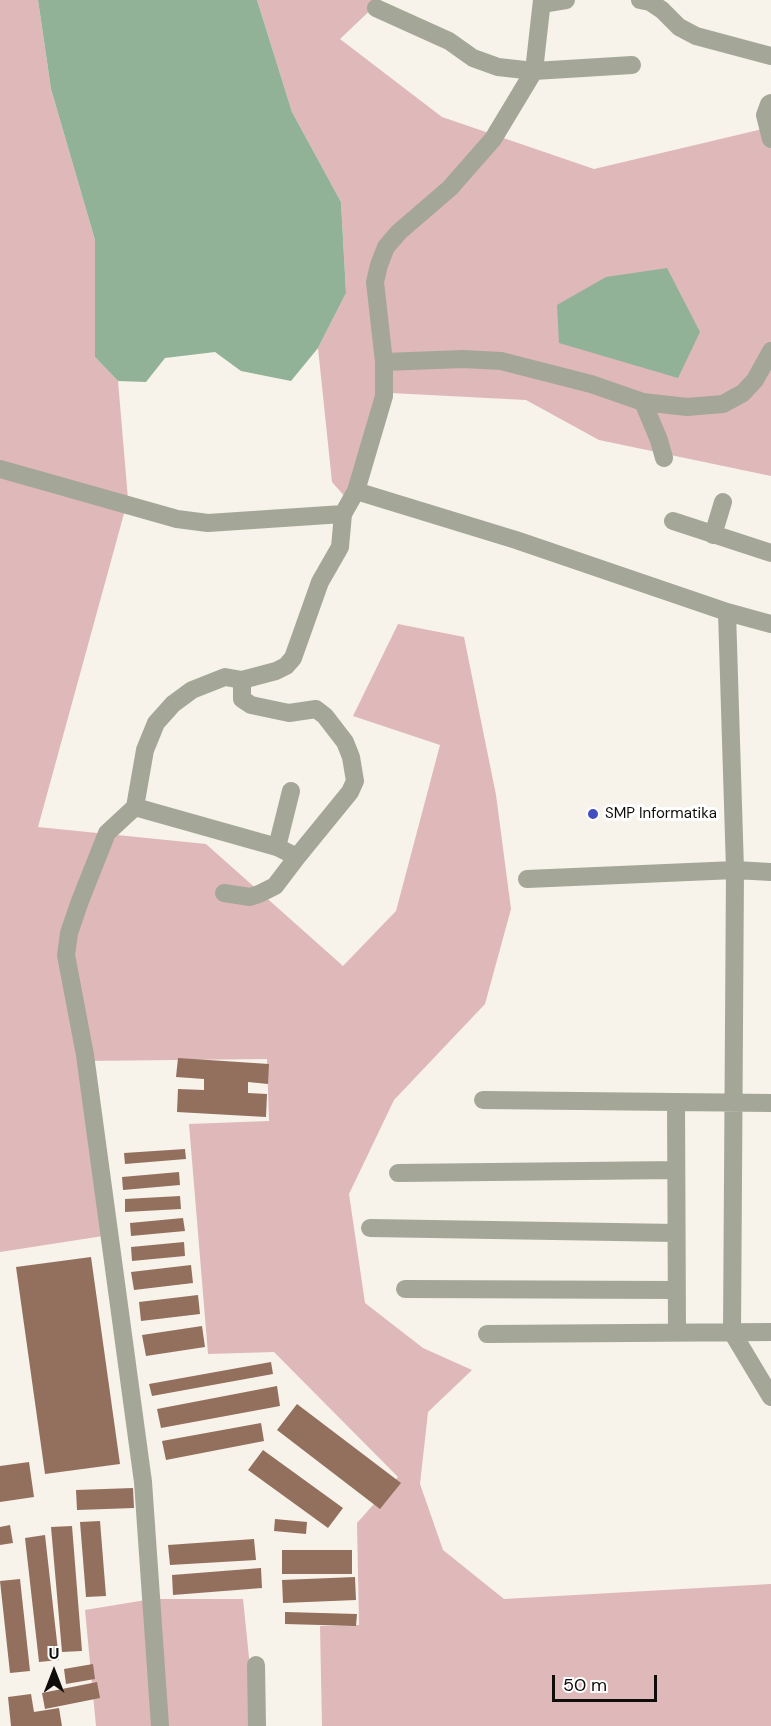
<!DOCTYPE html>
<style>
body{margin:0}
#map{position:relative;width:771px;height:1726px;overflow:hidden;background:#f7f2ea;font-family:"DM Sans",sans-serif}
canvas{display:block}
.north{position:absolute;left:24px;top:1642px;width:60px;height:60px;-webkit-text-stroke:4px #fff;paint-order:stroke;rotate:0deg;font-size:16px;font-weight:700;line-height:24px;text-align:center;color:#0e0d0a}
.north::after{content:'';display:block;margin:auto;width:21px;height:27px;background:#0e0d0a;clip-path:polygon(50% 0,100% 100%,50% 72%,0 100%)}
.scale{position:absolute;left:552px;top:1675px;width:105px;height:27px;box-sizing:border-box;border:3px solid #0e0d0a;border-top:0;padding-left:8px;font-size:18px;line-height:21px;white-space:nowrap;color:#0e0d0a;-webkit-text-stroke:4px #fff;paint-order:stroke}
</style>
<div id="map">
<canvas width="771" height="1726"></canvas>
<div class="north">U</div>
<div class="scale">50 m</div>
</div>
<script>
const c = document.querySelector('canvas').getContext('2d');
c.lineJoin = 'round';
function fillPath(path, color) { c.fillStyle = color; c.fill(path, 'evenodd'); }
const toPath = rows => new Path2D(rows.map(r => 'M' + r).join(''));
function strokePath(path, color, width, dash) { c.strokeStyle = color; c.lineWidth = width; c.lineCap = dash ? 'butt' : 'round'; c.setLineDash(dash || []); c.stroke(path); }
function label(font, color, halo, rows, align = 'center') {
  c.font = font + ' "DM Sans",sans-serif'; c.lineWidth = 6; c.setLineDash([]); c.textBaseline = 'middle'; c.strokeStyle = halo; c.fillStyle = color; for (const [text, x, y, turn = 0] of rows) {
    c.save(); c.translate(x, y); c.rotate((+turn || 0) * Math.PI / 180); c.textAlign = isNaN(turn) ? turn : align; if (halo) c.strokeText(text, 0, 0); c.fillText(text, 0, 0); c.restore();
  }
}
fillPath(toPath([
 [0,0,38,0,51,89,95,240,95,357,118,381,128,499,38,827,206,844,343,966,396,911,440,745,353,716,398,624,464,637,496,795,511,909,485,1004,394,1100,349,1194,365,1303,423,1348,472,1370,428,1412,420,1484,443,1550,504,1599,771,1584,771,1726,322,1726,320,1626,359,1625,357,1523,398,1477,274,1352,208,1354,189,1124,269,1121,267,1059,82,1061,103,1236,0,1252],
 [257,0,381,0,340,39,442,117,594,169,771,127,771,476,599,440,526,400,391,393,354,507,332,482,318,348,346,293,341,202,292,112],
 [152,1599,243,1599,256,1726,96,1726,85,1610]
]), '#dfb8ba');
fillPath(toPath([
 [38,0,257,0,292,112,341,202,346,293,318,348,291,381,241,371,215,352,165,358,146,382,118,381,95,357,95,240,51,89],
 [667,268,700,332,678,378,559,343,557,305,606,277]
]), '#91b297');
fillPath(toPath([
 [178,1058,269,1064,268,1084,248,1082,248,1093,267,1094,266,1117,177,1112,178,1089,204,1090,204,1079,176,1077],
 [185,1149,186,1159,125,1164,124,1153],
 [179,1172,180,1185,123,1190,122,1177],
 [180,1196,181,1209,125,1212,125,1199],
 [183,1218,185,1231,131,1236,130,1223],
 [184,1242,185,1256,132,1261,131,1247],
 [91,1257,120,1464,45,1474,16,1267],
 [191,1265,193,1283,134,1290,131,1272],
 [198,1295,200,1314,141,1321,139,1302],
 [202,1326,205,1347,146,1356,142,1335],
 [271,1362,273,1374,152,1396,149,1384],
 [277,1386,280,1406,161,1428,157,1409],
 [297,1404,401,1483,380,1509,277,1430],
 [261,1423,264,1441,166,1460,162,1441],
 [263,1450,343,1508,328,1528,248,1470],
 [29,1462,34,1497,0,1502,0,1466],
 [133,1488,134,1508,77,1510,76,1490],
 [275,1519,307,1522,306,1534,274,1531],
 [100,1521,106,1596,86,1597,80,1522],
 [10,1525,13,1543,0,1545,0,1527],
 [72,1526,82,1651,62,1652,51,1527],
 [45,1535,59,1660,39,1662,25,1538],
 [254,1539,256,1560,170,1565,168,1545],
 [282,1550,352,1550,352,1574,282,1574],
 [261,1568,262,1588,173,1595,172,1575],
 [355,1577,356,1600,283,1603,282,1580],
 [20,1579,30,1671,10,1673,0,1581],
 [285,1612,357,1614,356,1626,285,1624],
 [93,1664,95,1679,66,1684,64,1669],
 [97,1682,100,1698,45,1709,42,1693],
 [31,1694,34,1712,59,1708,62,1726,11,1726,8,1697]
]), '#93705d');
strokePath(toPath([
 [640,0,650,2,662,10,679,27,696,36,771,56],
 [542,4,566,0],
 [376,8,449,41,473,58,498,67,534,71,632,65],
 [771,103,769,104,765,115,771,139],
 [384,362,463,359,501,361,591,384,643,402,687,407,723,404,743,393,755,380,771,351],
 [643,402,659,440,664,458],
 [0,469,177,519,208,523,343,514],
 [356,491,516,540,727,612,735,870,732,1332,771,1397],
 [673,521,771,553],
 [713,535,723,502],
 [727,612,771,624],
 [242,680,242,699,251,705,289,713,316,709,325,716,345,742,351,757,355,781,350,792,297,857],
 [135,807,277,847,297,857,275,886,259,894,250,897,224,893],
 [277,847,291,791],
 [527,879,735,870,771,872],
 [483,1100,771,1103],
 [676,1102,677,1332],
 [398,1173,676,1170],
 [370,1228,676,1233],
 [405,1289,676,1290],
 [487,1334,771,1332],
 [256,1665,257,1726],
 [160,1726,143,1482,85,1055,66,955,69,933,80,901,107,833,135,807,145,750,156,723,173,704,192,690,225,677,242,680,276,671,286,666,293,658,320,582,340,547,343,514,356,491,384,396,384,362,375,282,379,265,386,247,399,232,450,188,493,139,534,71,542,0]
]), '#a4a797', 18);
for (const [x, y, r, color] of [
 [593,814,6,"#424dc2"]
]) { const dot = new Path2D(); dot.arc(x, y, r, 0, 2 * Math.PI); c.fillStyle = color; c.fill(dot); strokePath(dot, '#fff', 2); }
label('15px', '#0e0d0a', '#fff', [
 ["SMP Informatika",605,814]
], 'left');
</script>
